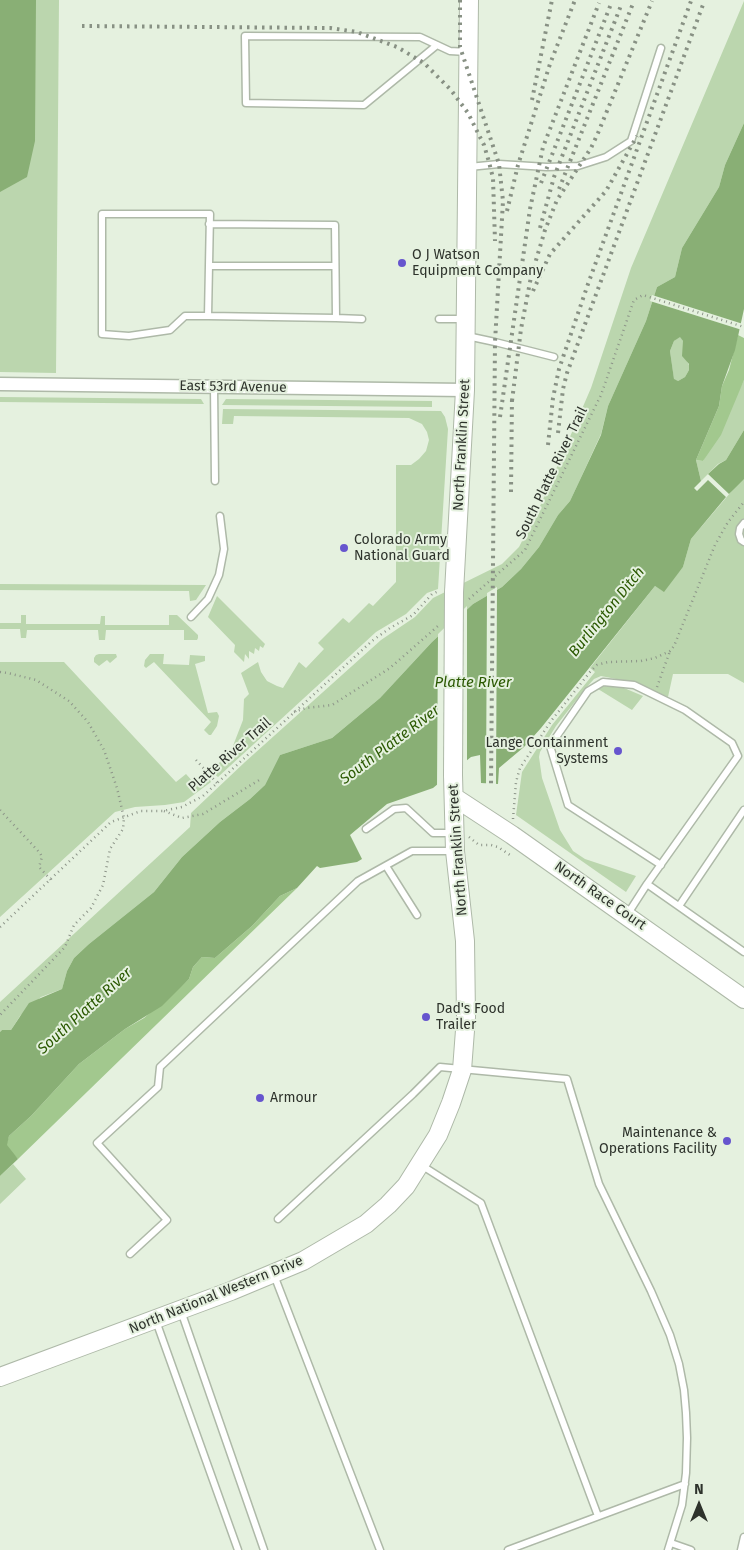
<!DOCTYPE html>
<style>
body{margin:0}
#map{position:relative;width:744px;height:1550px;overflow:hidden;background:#e5f1df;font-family:"Fira Sans",sans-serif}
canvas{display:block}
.north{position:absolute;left:674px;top:1480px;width:50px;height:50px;-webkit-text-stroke:4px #e5f1df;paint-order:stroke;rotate:0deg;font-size:14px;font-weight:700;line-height:20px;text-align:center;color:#2e332c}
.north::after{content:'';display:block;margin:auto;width:18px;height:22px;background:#2e332c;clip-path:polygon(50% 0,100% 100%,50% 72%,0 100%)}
</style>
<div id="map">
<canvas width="744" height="1550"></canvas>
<div class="north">N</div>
</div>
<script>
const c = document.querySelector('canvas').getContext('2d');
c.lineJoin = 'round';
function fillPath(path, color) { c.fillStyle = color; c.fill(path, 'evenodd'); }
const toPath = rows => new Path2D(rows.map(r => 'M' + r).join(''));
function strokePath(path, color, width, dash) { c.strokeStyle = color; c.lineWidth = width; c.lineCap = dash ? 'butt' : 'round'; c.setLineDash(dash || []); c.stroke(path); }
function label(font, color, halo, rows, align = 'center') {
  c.font = font + ' "Fira Sans",sans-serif'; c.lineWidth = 4; c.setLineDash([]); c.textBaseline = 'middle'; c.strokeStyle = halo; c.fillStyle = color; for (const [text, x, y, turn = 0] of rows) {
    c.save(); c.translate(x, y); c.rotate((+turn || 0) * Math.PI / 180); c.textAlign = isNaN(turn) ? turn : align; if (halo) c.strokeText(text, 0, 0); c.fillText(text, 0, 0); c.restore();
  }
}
fillPath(toPath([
 [0,0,59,0,56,373,0,372],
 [744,1,744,123,725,165,719,187,682,248,675,277,657,287,646,321,608,406,601,434,578,484,570,501,558,515,539,547,521,569,502,587,473,604,432,642,380,698,332,738,280,755,265,785,250,799,220,822,182,857,154,892,89,944,74,958,67,971,62,989,41,997,20,1016,11,1030,2,1030,0,1032,0,1002,190,827,191,813,245,762,381,640,415,617,433,598,502,564,519,547,541,504,591,388,631,268],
 [680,336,683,341,687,361,689,365,689,370,685,377,678,381,674,380,670,351,674,341],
 [744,380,744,430,726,460,718,464,701,481,696,460,703,461],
 [0,397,201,399,204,404,0,402],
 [226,399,432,401,432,407,222,405],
 [223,409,441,411,445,417,448,429,438,589,427,593,406,614,376,632,218,777,211,771,231,751,243,720,244,699,249,694,241,673,258,662,261,672,267,681,277,686,283,688,299,662,306,668,324,649,318,643,343,618,349,623,369,603,373,606,396,582,396,465,411,465,419,459,426,451,429,440,427,432,422,424,409,418,234,416,233,424,222,424],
 [742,479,744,479,744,683,728,674,673,674,668,697,636,683,601,676,594,679,585,689,556,726,540,752,539,757,542,778,560,830,573,851,585,859,636,876,626,892,516,815,522,772,552,725,595,672,590,668,655,586,663,591,683,567,691,539],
 [0,584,206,585,196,600,190,601,189,591,0,590],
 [217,596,265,644,263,648,260,646,259,651,255,648,254,654,249,651,249,659,245,654,244,662,234,652,235,645,208,617],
 [21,615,26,615,26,624,100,624,101,616,105,616,105,625,169,625,169,615,177,615,198,635,198,638,197,640,184,640,184,630,106,630,105,640,99,640,98,630,27,630,26,638,21,638,20,629,0,629,0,623,21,623],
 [99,654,116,654,117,657,110,663,107,660,99,666,94,662,94,658,96,655],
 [150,654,164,654,163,664,189,665,190,655,205,656,205,661,195,664,208,713,217,712,219,716,217,726,211,735,209,735,204,730,211,722,154,662,146,668,144,666,145,660],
 [0,662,64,662,176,782,186,774,195,784,207,774,211,782,184,802,165,805,135,807,115,812,0,917],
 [602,686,624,688,643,696,632,710,598,689],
 [13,1164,26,1179,0,1204,0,1176]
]), '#bbd6ae');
fillPath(toPath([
 [738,335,744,338,744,380,721,435,703,461,696,460,719,406,722,386,729,370],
 [297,888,18,1159,11,1152,6,1145,9,1136,31,1116,79,1064,125,1029,144,1018,177,990,189,979,193,967,202,957,215,958,252,926,280,896]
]), '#a2c88e');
fillPath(toPath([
 [0,0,36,0,35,141,27,177,0,192],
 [744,123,744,309,735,350,722,386,719,406,696,460,701,481,694,488,697,491,708,480,726,497,691,539,683,567,664,592,655,586,541,728,524,747,499,768,498,784,481,783,480,755,471,757,433,788,387,804,350,835,362,859,357,862,320,868,317,866,297,888,280,896,252,926,215,958,202,957,193,967,189,979,162,1006,125,1029,79,1064,31,1116,9,1136,7,1145,18,1159,0,1176,0,1032,2,1030,11,1030,29,1003,62,989,67,971,74,958,89,944,154,892,182,857,220,822,250,799,265,785,280,755,332,738,380,698,432,642,473,604,502,587,521,569,539,547,558,515,570,501,578,484,601,435,608,406,646,321,657,287,675,277,682,248,719,187,725,165],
 [680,337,683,341,682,356,689,364,689,370,685,377,678,381,674,379,670,351,674,341],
 [744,430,744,479,729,494,708,474,719,464,726,460]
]), '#89af75');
fillPath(toPath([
 [652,295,743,324,742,330,650,301],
 [497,587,496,785,486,785,487,593],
 [467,606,467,764,437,787,438,634]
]), '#e5f1df');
const lane = toPath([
 [437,45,364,105,246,103,245,36,420,37,450,51,467,52],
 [469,167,499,164,547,167,578,166,606,157,631,141,661,48],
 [209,224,335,225,336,318],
 [209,266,335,266],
 [208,316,210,214,102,214,102,334,129,336,170,330,185,316,208,316,336,318,362,319],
 [439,319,465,319],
 [467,336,495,342,554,357],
 [214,386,215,481],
 [744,523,740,528,739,534,741,540,744,542],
 [191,617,208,599,219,575,224,549,220,516],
 [366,829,394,809,406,808,433,833,454,833],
 [386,866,417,915],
 [647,884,738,756,732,743,685,710,634,685,603,682,588,691,550,746,568,805,661,865],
 [679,906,744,810],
 [627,915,647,884,744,952],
 [421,1165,481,1203,598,1516],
 [278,1219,413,1094,440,1067,567,1079,599,1184,651,1291,670,1335,679,1364,684,1390,686,1413,687,1438,686,1473,682,1505,668,1550],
 [130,1254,167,1220,97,1143,158,1087,160,1067,358,881,412,851,454,851],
 [274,1275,380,1550],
 [181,1311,264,1550],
 [156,1321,238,1550],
 [671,1543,691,1550],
 [508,1550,685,1484],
 [741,1550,744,1537]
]);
const street = toPath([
 [0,384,465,390]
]);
const secondary = toPath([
 [454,592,465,390,469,0],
 [454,797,512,835,744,999],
 [0,1377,231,1291,303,1261,366,1224,388,1205,406,1186,438,1135,451,1103,462,1070,466,1017,465,941,455,851,453,775]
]);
strokePath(lane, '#aeb9a8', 9);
strokePath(street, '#aeb9a8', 15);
strokePath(secondary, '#aeb9a8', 20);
strokePath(toPath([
 [469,599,525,550,601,395,634,300,643,295,744,327],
 [0,672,8,673,36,680,69,701,88,722,104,750,117,788,124,818,123,829,110,849,103,885,91,908,74,925,65,947,0,1015],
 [657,687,670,651],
 [294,712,306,708,332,705,390,668,438,626],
 [196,760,217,783],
 [0,810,40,853,42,857,39,867,51,880],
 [164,811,182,818,203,814,261,779],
 [513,819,516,782,520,768,551,721,590,672,597,665,608,662,641,661,655,658,670,651,674,646,715,545,728,522,744,502],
 [469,837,479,845,491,845,498,847,510,855,510,852],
 [0,927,111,822,141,811,163,811,182,807,203,796,372,641,390,628,413,615,432,594,439,591]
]), '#8d9589', 2.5, [1, 4]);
strokePath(lane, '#fff', 6);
strokePath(street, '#fff', 12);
strokePath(secondary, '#fff', 18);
strokePath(toPath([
 [460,0,460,47,499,164,503,201,495,342,491,785],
 [82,26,330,28,357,32,397,47,424,63,451,90,468,113,484,145,489,162,493,178,495,241],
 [532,100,552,0],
 [541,183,611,4],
 [559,189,634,1],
 [507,211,518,165,550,64,575,0],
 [540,228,554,177,622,3],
 [533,291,550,254,606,191,637,136],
 [512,401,521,329,531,277,545,230,557,200,591,148,598,133,652,1],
 [500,417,530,209,543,147,599,3],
 [558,433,563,389,567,373,704,2],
 [548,445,553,398,559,369,588,284,691,1],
 [511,492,512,395]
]), '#889184', 4, [2.5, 5]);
const secondaryBridge = toPath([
 [453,775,454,592]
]);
strokePath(secondaryBridge, '#aeb9a8', 20, []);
strokePath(secondaryBridge, '#fff', 18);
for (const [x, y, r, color] of [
 [402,263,5,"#6655ce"],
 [344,548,5,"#6655ce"],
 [618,751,5,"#6655ce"],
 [426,1017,5,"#6655ce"],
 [260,1098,5,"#6655ce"],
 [727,1141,5,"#6655ce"]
]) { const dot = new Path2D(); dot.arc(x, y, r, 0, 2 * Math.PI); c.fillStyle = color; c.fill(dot); strokePath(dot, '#e5f1df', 2); }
label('14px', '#2e332c', '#e5f1df', [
 ["O J Watson",412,255],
 ["Equipment Company",412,271],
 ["Colorado Army",354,540],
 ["National Guard",354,556],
 ["Lange Containment",608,743,"right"],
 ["Systems",608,759,"right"],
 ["Dad's Food",436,1009],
 ["Trailer",436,1025],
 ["Armour",270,1098],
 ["Maintenance &",717,1133,"right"],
 ["Operations Facility",717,1149,"right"]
], 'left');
label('14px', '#2e332c', '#e5f1df', [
 ["East 53rd Avenue",233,387,1],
 ["North Franklin Street",462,445,-87],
 ["South Platte River Trail",552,473,-64],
 ["Platte River Trail",230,755,-41],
 ["North Franklin Street",458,850,-94],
 ["North Race Court",600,896,35],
 ["North National Western Drive",216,1295,-22]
]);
label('italic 15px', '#2b5902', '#e5f1df', [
 ["Burlington Ditch",607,612,-51],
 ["Platte River",473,683],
 ["South Platte River",390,745,-37],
 ["South Platte River",85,1011,-42]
]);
</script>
